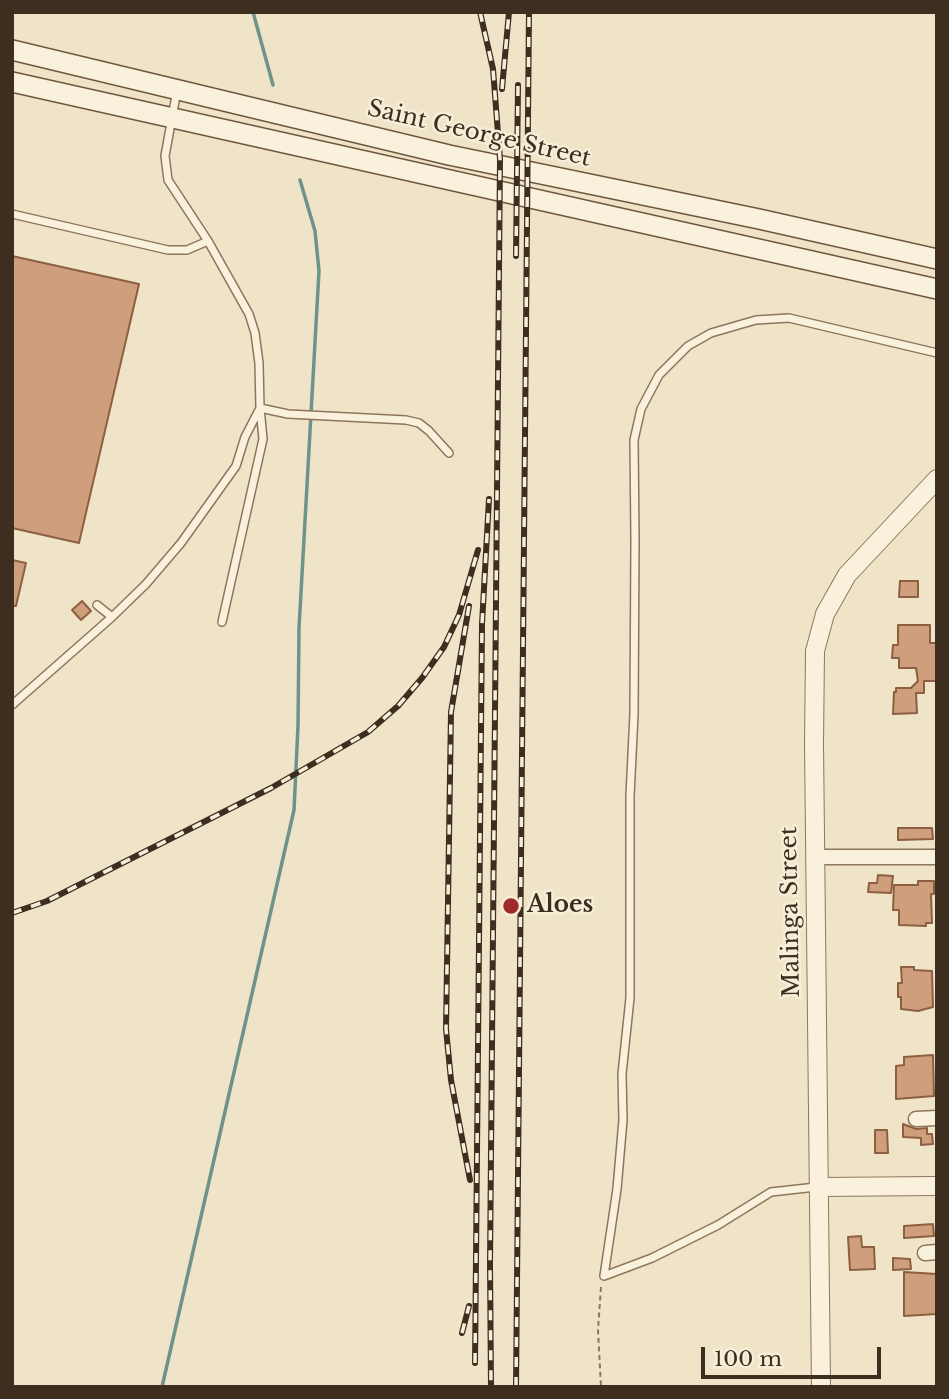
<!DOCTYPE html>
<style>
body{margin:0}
#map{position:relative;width:949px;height:1399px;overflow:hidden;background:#f0e4c8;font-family:"Libre Baskerville",serif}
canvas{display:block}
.frame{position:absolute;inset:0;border:14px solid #3d2e20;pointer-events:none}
.scale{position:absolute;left:701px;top:1347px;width:180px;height:32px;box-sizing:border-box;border:4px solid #3d2e20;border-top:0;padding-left:9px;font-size:21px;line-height:24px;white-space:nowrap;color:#3d2e20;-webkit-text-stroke:5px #f7eed8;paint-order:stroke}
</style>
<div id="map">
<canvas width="949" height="1399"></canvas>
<div class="frame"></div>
<div class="scale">100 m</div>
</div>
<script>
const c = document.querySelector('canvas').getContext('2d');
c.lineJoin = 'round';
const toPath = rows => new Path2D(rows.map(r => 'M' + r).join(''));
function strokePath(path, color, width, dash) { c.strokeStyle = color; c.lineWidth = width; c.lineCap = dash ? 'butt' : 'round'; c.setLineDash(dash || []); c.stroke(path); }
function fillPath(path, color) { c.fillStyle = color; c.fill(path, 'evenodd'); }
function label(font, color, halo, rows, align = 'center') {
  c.font = font + ' "Libre Baskerville",serif'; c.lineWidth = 5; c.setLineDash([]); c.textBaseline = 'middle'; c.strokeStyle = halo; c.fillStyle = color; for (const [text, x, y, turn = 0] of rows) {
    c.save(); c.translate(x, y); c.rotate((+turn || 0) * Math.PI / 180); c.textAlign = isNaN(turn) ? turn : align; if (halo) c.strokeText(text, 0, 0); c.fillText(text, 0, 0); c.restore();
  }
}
strokePath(toPath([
 [253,12,273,85],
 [162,1387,294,810,298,726,299,628,319,271,315,231,300,180]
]), '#6f938a', 3.5);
const building = toPath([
 [12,256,139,284,79,543,12,528,12,256],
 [12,560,26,563,16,606,12,606,12,560],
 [900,581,918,581,918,597,899,597,900,581],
 [82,601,91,611,81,620,72,610,82,601],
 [898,625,930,625,930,643,936,643,936,681,924,681,924,693,916,693,917,713,893,714,894,692,896,692,896,688,911,688,918,681,916,668,899,668,899,658,892,658,893,645,898,645,898,625],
 [898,828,932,828,933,839,898,840,898,828],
 [878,875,893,876,891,893,868,892,869,883,877,883,878,875],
 [918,881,934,881,934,894,931,894,932,923,926,923,926,926,899,925,899,910,893,910,894,885,918,885,918,881],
 [901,967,914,967,914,970,932,971,933,1007,918,1011,901,1009,901,997,898,997,898,983,902,983,901,967],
 [933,1055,934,1096,896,1099,896,1066,904,1065,904,1057,933,1055],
 [903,1124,916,1129,927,1128,927,1134,932,1134,933,1144,921,1145,921,1138,903,1137,903,1124],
 [875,1130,887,1130,888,1153,875,1153,875,1130],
 [933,1224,934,1236,904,1238,904,1226,933,1224],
 [861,1236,862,1247,874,1247,875,1269,850,1270,848,1237,861,1236],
 [893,1258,910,1259,911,1269,893,1270,893,1258],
 [904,1272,937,1274,937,1314,904,1316,904,1272]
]);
fillPath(building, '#cf9f7d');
strokePath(building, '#8d5f41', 2);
const service = toPath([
 [12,214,168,250,187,250,208,241],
 [97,605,112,617],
 [222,622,263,439,260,408,288,414,406,420,419,423,429,431,449,453],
 [12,705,112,617,146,584,181,543,236,466,245,437,260,408,259,363,255,333,249,314,208,241,168,180,165,156,177,90],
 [604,1276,617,1189,623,1120,622,1074,630,998,630,796,634,714,635,540,634,440,641,409,659,375,688,346,711,333,756,320,789,318,937,353],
 [604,1276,652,1258,718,1225,771,1192,816,1187]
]);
const minor = toPath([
 [815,857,937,857],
 [916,1119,937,1118],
 [925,1253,937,1252]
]);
const tertiary = toPath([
 [819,1187,937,1186],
 [821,1387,814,744,815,651,825,614,847,575,937,479]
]);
const secondary = toPath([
 [12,50,449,155,759,219,937,259],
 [12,82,937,289]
]);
strokePath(service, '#8d765c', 10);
strokePath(minor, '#8d765c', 17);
strokePath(tertiary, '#8d765c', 20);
strokePath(secondary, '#6f573f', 22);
strokePath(toPath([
 [601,1287,598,1330,601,1387]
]), '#8d765c', 2, [5, 3.5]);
strokePath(service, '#faf1dc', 7);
strokePath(minor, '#faf1dc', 14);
strokePath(tertiary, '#faf1dc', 18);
strokePath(secondary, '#faf1dc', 19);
const rail = toPath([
 [480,12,493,69,500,159,490,1264,491,1387],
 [502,89,509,12],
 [516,256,518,85],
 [469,606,451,712,446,1029,451,1080,470,1180],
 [12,913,47,901,271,788,368,732,398,706,422,678,444,647,459,615,478,550],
 [462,1333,469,1306],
 [475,1363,482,624,489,499],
 [516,1387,529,12]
]);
strokePath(rail, '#3d2e20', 6);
strokePath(rail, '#f7eed8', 3.5, [10]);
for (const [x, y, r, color] of [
 [511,906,9,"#9e2a2b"]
]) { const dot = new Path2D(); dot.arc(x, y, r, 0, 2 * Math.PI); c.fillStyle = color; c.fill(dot); strokePath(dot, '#f7eed8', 2.5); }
label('23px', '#3d2e20', '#f7eed8', [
 ["Saint George Street",479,134,13],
 ["Malinga Street",791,912,-91]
]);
label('bold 23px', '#3d2e20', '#f7eed8', [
 ["Aloes",527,906]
], 'left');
</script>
